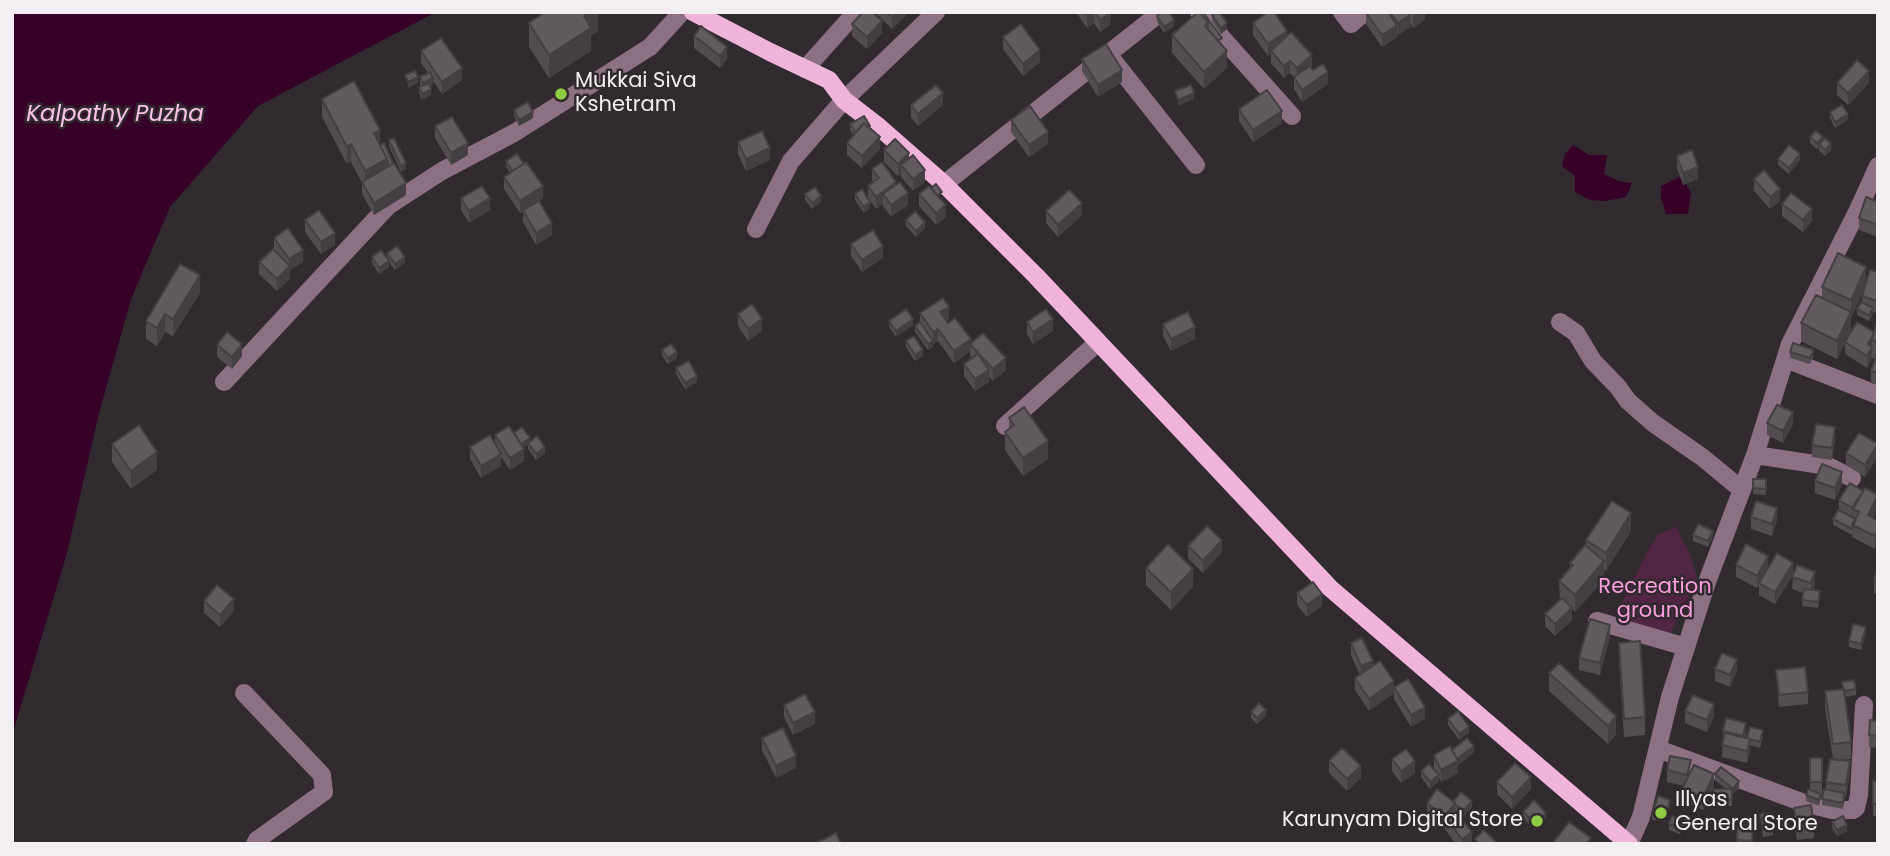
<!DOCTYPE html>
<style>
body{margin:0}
#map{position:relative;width:1890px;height:856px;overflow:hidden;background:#312a2e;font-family:Poppins,sans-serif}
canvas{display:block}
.frame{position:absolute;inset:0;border:14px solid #f3eef1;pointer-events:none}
</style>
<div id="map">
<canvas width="1890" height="856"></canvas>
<div class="frame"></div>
</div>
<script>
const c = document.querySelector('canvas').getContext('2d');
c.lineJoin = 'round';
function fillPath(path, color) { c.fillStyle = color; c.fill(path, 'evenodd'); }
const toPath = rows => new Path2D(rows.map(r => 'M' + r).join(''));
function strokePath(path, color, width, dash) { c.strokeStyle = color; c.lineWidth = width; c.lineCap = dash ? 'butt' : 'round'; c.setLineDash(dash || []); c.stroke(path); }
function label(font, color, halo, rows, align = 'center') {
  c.font = font + ' Poppins,sans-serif'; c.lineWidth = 5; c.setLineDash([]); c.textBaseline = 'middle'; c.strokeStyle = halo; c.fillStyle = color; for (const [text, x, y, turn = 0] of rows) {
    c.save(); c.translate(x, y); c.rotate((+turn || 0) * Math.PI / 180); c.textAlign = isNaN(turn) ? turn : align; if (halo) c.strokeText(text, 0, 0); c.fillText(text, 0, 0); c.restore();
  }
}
fillPath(toPath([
 [1676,527,1690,554,1697,579,1670,634,1635,625,1618,611,1647,552,1659,534]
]), '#502642');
fillPath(toPath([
 [12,12,436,12,258,106,170,207,131,299,98,417,67,553,12,735],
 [1573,145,1589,155,1607,155,1604,174,1618,181,1632,183,1626,197,1606,201,1590,200,1575,192,1575,176,1562,166,1565,154],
 [1681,176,1691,192,1688,214,1666,214,1661,198,1661,186]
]), '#370029');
strokePath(toPath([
 [1199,12,1292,116],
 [1342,12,1351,24,1365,12],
 [1108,54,1196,165],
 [805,69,856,12],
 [944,184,1161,12],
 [756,229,791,161,844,100,936,12],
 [1560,322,1576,333,1593,361,1618,387,1628,401,1653,423,1702,457,1742,490],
 [1786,359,1878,395],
 [224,382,388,206,442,171,514,133,650,47,682,12],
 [1005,426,1098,342],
 [1755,455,1828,466,1852,478],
 [1597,621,1686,647],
 [244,693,322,775,324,792,257,840,255,844],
 [1658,749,1804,803,1832,810,1853,810,1856,808,1859,795,1864,705],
 [1629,844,1641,817,1670,697,1707,582,1755,455,1790,344,1858,210,1878,166]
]), '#8e7083', 18);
strokePath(toPath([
 [693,12,770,52,829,80,844,100,879,127,944,184,1036,276,1330,588,1629,844]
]), '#f0b3da', 18);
fillPath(toPath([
 [542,12,598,12,598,31,591,35,591,51,549,78,529,47,529,23,542,15],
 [875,12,909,12,892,29],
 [1076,12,1111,12,1110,25,1100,32,1094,23,1087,28],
 [1366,12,1425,12,1425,20,1413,28,1410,23,1410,27,1398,35,1397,34,1397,37,1382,47,1366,24],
 [1212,15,1227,29,1221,34,1212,21],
 [1157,16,1174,26,1164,33,1157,22],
 [1253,23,1287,36,1312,67,1313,70,1328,84,1302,102,1294,89,1294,77,1290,73,1284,78,1271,63,1271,54,1268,56,1253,35],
 [852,24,882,33,867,49,852,36],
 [1172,35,1222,44,1227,68,1204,89,1172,53],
 [694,36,727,59,720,68,694,48],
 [1003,37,1040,62,1023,76,1003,49],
 [421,51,462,80,442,94,433,81,433,84,430,86,431,95,422,100,419,93,419,87,421,86,420,83,420,77,428,73,421,63],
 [1082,59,1122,82,1098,97,1082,71],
 [1837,83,1869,83,1848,105,1837,95],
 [322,99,380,144,393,163,406,195,374,215,362,194,362,183,351,162,347,164,322,117],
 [911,105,943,105,918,126,911,117],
 [1239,109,1282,123,1253,142,1239,121],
 [514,110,533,118,519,126,514,116],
 [1830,112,1848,120,1835,128,1830,118],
 [1011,120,1048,144,1029,157,1011,132],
 [850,124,880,149,862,168,847,155,847,143,854,136,850,130],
 [435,126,468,155,451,165,435,138],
 [1810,137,1823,140,1831,150,1825,156,1819,150,1819,147,1817,149,1810,143],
 [389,140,406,169,401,172,389,146],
 [738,142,770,160,746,171,738,154],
 [884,150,909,158,925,182,913,191,901,177,901,173,898,176,884,162],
 [1677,156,1698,179,1683,185,1677,168],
 [1778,159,1800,160,1789,174,1778,165],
 [506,161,543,198,539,201,552,235,536,245,523,222,523,212,520,213,504,189,504,177,510,173,506,167],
 [872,169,908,205,891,217,883,206,883,204,876,209,868,198,868,186,873,182,872,181],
 [1754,179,1780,201,1770,209,1754,191],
 [805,194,821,202,812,209,805,200],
 [855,194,870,208,864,213,855,200],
 [919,194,942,198,940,199,946,217,936,225,919,206],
 [461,198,490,210,469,223,461,210],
 [1878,202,1878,237,1859,230,1859,218],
 [1782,204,1812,221,1803,232,1782,216],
 [1046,211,1082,215,1058,237,1046,223],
 [305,220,335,245,321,254,305,232],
 [906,220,925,228,916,237,906,226],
 [274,238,303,262,290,270,290,278,277,291,259,274,259,262,276,252,274,250],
 [851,244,883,258,862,272,851,256],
 [387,253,405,263,395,270,389,262,389,267,379,274,372,263,372,257,387,259],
 [1878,272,1877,313,1873,312,1869,321,1857,315,1857,309,1862,303,1862,296,1864,290,1851,318,1851,330,1845,342,1874,332,1878,321,1878,385,1871,383,1871,371,1875,359,1872,358,1867,368,1845,354,1845,343,1837,359,1801,341,1801,323,1822,298,1822,287,1866,282],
 [200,293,173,336,165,332,157,346,146,339,146,321],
 [920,313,949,319,946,321,971,344,1006,370,993,381,989,377,989,382,975,391,964,376,964,364,972,359,970,356,970,351,954,363,938,341,933,344,933,347,928,350,915,332,915,326,920,323],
 [738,314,762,331,748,341,738,326],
 [889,321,913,325,896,337,889,327],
 [1027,322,1053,331,1033,344,1027,334],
 [1163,324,1195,339,1171,351,1163,336],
 [906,341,923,356,915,361,906,347],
 [217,345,242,356,232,369,217,357],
 [662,350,677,358,668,364,662,356],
 [1790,352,1814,356,1810,364,1790,358],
 [676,368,697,382,685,389,676,374],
 [1009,418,1048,459,1023,476,1005,450,1005,432,1009,429],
 [1767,423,1793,424,1783,443,1767,435],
 [514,433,530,441,545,453,536,460,528,449,528,445,523,448,524,461,510,470,501,457,501,466,481,478,470,459,470,447,495,443,495,435],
 [1835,439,1832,460,1812,457,1812,445],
 [112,444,157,470,131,489,112,462],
 [1846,453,1878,456,1865,477,1846,465],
 [1766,479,1766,495,1753,494,1753,488],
 [1815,481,1842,484,1835,500,1815,493],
 [1863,491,1878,495,1878,508,1873,518,1878,521,1875,549,1852,537,1852,533,1852,535,1833,525,1833,519,1839,510,1839,500],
 [1751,517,1777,520,1772,536,1751,529],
 [1631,531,1606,571,1604,569,1604,579,1575,612,1572,609,1572,620,1555,636,1545,626,1545,614,1560,599,1559,581,1570,568,1570,563,1586,546,1586,540],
 [1693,535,1713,537,1708,547,1693,541],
 [1188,546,1222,552,1203,573,1188,558],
 [1878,563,1878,594,1874,593,1874,581],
 [1736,565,1768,568,1793,575,1815,584,1813,590,1820,598,1818,608,1802,606,1803,593,1792,589,1793,575,1775,604,1759,595,1759,586,1757,588,1736,577],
 [1146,568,1193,587,1171,610,1146,585],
 [1297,593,1322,606,1307,617,1297,605],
 [204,601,234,611,220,627,204,613],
 [1866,633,1861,650,1849,647,1849,641],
 [1610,637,1600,675,1579,670,1579,658],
 [1351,643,1394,687,1425,719,1411,727,1394,699,1394,693,1369,711,1355,690,1355,678,1360,675,1351,655],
 [1619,643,1645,717,1645,735,1624,737,1619,661],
 [1559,663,1616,734,1608,744,1549,691,1549,673],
 [1715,669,1737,671,1730,687,1715,681],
 [1776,670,1808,692,1808,704,1779,707],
 [1842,682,1856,689,1856,695,1845,697,1851,742,1851,759,1843,760,1850,774,1843,809,1822,805,1822,799,1826,790,1826,782,1833,759,1825,709,1825,691,1843,689],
 [784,705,815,724,793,735,784,717],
 [1685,711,1714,716,1707,732,1685,723],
 [1251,712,1266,716,1257,724,1251,718],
 [1448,719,1469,733,1459,740,1448,725],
 [1878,721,1878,748,1869,747,1869,735],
 [1723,731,1746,735,1745,738,1763,736,1760,748,1750,745,1750,751,1747,763,1722,757],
 [762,738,796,768,776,778,762,750],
 [1452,750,1474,752,1458,765,1458,773,1441,782,1439,777,1439,781,1430,789,1421,777,1421,771,1437,773,1434,767,1434,755],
 [1810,758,1822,758,1822,794,1819,806,1806,801,1806,795,1810,789],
 [1392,759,1415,773,1401,783,1392,771],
 [1329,761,1361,778,1347,791,1329,773],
 [1667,770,1691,771,1714,786,1703,810,1682,801,1682,789,1684,786,1667,782],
 [1715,774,1739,787,1732,794,1732,806,1713,806,1713,789,1726,789,1715,780],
 [1873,781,1878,781,1878,816,1873,816],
 [1497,782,1531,789,1512,809,1497,794],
 [1453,802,1472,807,1463,817,1455,810,1472,844,1456,844,1444,828,1444,829,1427,815,1427,803],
 [1670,806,1665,821,1652,820,1652,814],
 [1794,808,1814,826,1814,838,1797,840,1794,820],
 [1523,812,1546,819,1535,830,1523,818],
 [1760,814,1773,829,1773,835,1763,837],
 [1832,822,1847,831,1837,836,1832,828],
 [1669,824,1684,826,1680,834,1669,830],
 [1737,825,1753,826,1752,844,1737,844]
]), '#534d51');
fillPath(toPath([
 [590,12,598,12,598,31,591,35,591,51,549,78,549,55,584,16],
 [897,12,909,12,892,29,892,17],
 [1093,12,1094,12,1094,23,1087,28,1087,16],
 [1104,12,1111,12,1110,25,1100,32,1100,20],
 [1418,12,1425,12,1425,20,1413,28,1413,16],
 [1410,15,1410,27,1398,35,1398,23],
 [1174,20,1174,26,1164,33,1164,27],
 [882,21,882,33,867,49,867,37],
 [1227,23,1227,29,1221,34,1221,28],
 [1397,25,1397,37,1382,47,1382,35],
 [1287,31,1287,43,1271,51,1271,54,1268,56,1268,44],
 [727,47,727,59,720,68,720,56],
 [1040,50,1040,62,1023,76,1023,64],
 [1227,51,1227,68,1204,89,1204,72],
 [1312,55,1312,67,1297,80,1297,68],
 [1290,61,1290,73,1284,78,1284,66],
 [462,68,462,80,442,94,442,82],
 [1122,70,1122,82,1098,97,1098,85],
 [1869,71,1869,83,1848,105,1848,93],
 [1328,72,1328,84,1302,102,1302,90],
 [418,77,418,83,408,88,408,82],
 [433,78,433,84,423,89,423,83],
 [431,89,431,95,422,100,422,94],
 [943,93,943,105,918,126,918,114],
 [1194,93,1194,99,1178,106,1178,100],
 [1282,111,1282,123,1253,142,1253,130],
 [533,112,533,118,519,126,519,120],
 [1848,114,1848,120,1835,128,1835,122],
 [380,130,380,148,374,133],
 [1048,132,1048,144,1029,157,1029,145],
 [880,137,880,149,862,168,862,156],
 [1823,137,1823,143,1819,144,1819,147,1817,149,1817,143],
 [468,143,468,155,451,165,451,153],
 [351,144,351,162,347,164,347,147],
 [1831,144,1831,150,1825,156,1825,150],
 [770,148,770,160,746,171,746,159],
 [909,153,909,165,901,165,901,173,898,176,898,164],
 [1800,154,1800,160,1789,174,1789,168],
 [387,159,387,177,365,189,365,171],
 [406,163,406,169,401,172,401,166],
 [1698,167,1698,179,1683,185,1683,173],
 [925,170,925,182,913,191,913,179],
 [896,182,896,194,883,194,883,204,876,209,876,197],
 [406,183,406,195,374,215,374,203],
 [543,186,543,198,520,213,520,201],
 [1780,189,1780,201,1770,209,1770,197],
 [908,193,908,205,891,217,891,205],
 [821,196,821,202,812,209,812,203],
 [490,198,490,210,469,223,469,211],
 [870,202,870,208,864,213,864,207],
 [1082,203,1082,215,1058,237,1058,225],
 [946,205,946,217,936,225,936,213],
 [1812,209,1812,221,1803,232,1803,220],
 [925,222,925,228,916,237,916,231],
 [552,223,552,235,536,245,536,233],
 [335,233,335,245,321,254,321,242],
 [883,246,883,258,862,272,862,260],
 [303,250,303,262,290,270,290,278,277,291,277,279,289,267,289,259],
 [405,257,405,263,395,270,395,264],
 [389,261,389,267,379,274,379,268],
 [1866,267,1866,284,1851,318,1851,330,1837,359,1837,341,1851,313,1851,300],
 [200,275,200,293,173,336,173,319],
 [949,307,949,319,940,324,940,312],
 [1873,308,1873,314,1869,321,1869,315],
 [165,314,165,332,157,346,157,328],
 [762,319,762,331,748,341,748,329],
 [913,319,913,325,896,337,896,331],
 [1053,319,1053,331,1033,344,1033,332],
 [1195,327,1195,339,1171,351,1171,339],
 [938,329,938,341,933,344,933,332],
 [1875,332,1872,340,1872,359,1867,368,1868,344],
 [971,339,970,351,954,363,954,351],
 [933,341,933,347,928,350,928,344],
 [242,344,242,356,232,369,232,357],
 [923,350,923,356,915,361,915,355],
 [677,352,677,358,668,364,668,358],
 [1006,358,1006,370,993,381,993,369],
 [989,370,989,382,975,391,975,379],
 [697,376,697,382,685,389,685,383],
 [1793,412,1793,424,1783,443,1783,431],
 [1835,427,1835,439,1832,460,1832,448],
 [530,438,530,444,528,443,528,445,521,450,521,444],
 [1048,441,1048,459,1023,476,1023,458],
 [1878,444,1878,456,1865,477,1865,465],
 [545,447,545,453,536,460,536,454],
 [524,449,524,461,510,470,510,458],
 [157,452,157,470,131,489,131,471],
 [501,454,501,466,481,478,481,466],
 [1842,472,1842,484,1835,500,1835,488],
 [1863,491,1863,503,1853,509,1853,517,1852,520,1852,508],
 [1878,496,1878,508,1868,527,1868,515],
 [1777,508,1777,520,1772,536,1772,524],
 [1631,513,1631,531,1606,571,1606,553],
 [1713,531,1713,537,1708,547,1708,541],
 [1878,531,1878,543,1875,549,1875,536],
 [1222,540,1222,552,1203,573,1203,561],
 [1768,556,1768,568,1759,583,1757,588,1757,576],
 [1604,561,1604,579,1575,612,1575,595],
 [1793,563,1793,575,1775,604,1775,592],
 [1193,569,1193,587,1171,610,1171,592],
 [1815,572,1815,584,1811,595,1811,583],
 [1322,594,1322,606,1307,617,1307,605],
 [234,599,234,611,220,627,220,615],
 [1572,608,1572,620,1555,636,1555,624],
 [1610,625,1610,637,1600,675,1600,663],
 [1866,627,1866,633,1861,650,1861,644],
 [1737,659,1737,671,1730,687,1730,675],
 [1373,661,1373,673,1361,678,1361,666],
 [1394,681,1394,693,1369,711,1369,699],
 [1714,704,1714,716,1707,732,1707,720],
 [1425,707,1425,719,1411,727,1411,715],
 [1266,710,1266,716,1257,724,1257,718],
 [815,712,815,724,793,735,793,723],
 [1616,716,1616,734,1608,744,1608,726],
 [1746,723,1746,735,1743,748,1743,736],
 [1469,727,1469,733,1459,740,1459,734],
 [1750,739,1750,751,1747,763,1747,751],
 [1474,746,1474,752,1458,765,1458,773,1441,782,1441,770,1457,759],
 [796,756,796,768,776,778,776,766],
 [1415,761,1415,773,1401,783,1401,771],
 [1850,761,1850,774,1846,797,1846,785],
 [1361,766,1361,778,1347,791,1347,779],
 [1714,774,1714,786,1703,810,1703,798],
 [1439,775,1439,781,1430,789,1430,782],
 [1531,777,1531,789,1512,809,1512,797],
 [1739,781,1739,787,1733,795,1733,789],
 [1670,800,1670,806,1665,821,1665,815],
 [1472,801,1472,807,1463,817,1463,811],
 [1455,803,1455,815,1444,816,1444,829,1444,817],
 [1546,813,1546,819,1535,830,1535,823],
 [1684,820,1684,826,1680,834,1680,828],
 [1847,825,1847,831,1837,836,1837,830],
 [1472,832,1472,844,1462,844,1462,839]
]), '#443f42');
const building = toPath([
 [545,12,590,12,584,16,591,28,549,55,529,23,545,12],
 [863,12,872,12,882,21,867,37,852,24,863,12],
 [887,12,897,12,892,17,887,12],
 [1085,12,1093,12,1087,16,1085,12],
 [1095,12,1110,12,1110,13,1100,20,1095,12],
 [1161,12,1169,12,1174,20,1164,27,1157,16,1161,12],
 [1198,12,1199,12,1208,22,1205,26,1227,51,1204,72,1172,35,1198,12],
 [1203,12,1222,38,1218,41,1208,29,1208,22,1201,14,1203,12],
 [1216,12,1219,12,1227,23,1221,28,1212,15,1216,12],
 [1268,12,1274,12,1287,31,1268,44,1253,23,1268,12],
 [1366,12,1388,12,1397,25,1382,35,1366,12],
 [1390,12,1408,12,1410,15,1398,23,1390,12],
 [1021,24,1040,50,1023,64,1003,37,1021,24],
 [701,26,727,47,720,56,694,36,701,26],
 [1291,32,1312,55,1297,68,1290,61,1284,66,1271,51,1291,32],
 [441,38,462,68,442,82,421,51,441,38],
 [1106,44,1122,70,1098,85,1082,59,1106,44],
 [1857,60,1869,71,1848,93,1837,83,1857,60],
 [1323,64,1328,72,1302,90,1294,77,1310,66,1313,70,1323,64],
 [415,71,418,77,408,82,405,75,415,71],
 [430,72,433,78,423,83,420,77,430,72],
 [354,81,380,130,374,133,387,159,365,171,351,144,347,147,322,99,354,81],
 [429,83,431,89,422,94,419,87,429,83],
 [936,85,943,93,918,114,911,105,936,85],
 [1191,85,1194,93,1178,100,1175,91,1191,85],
 [1267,90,1282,111,1253,130,1239,109,1267,90],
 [528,102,533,112,519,120,514,110,528,102],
 [1842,105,1848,114,1835,122,1830,112,1842,105],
 [1030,106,1048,132,1029,145,1011,120,1030,106],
 [864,116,870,126,868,127,864,123,856,133,850,124,864,116],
 [452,117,468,143,451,153,435,126,452,117],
 [864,123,880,137,862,156,847,143,864,123],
 [762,131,770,148,746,159,738,142,762,131],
 [1816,131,1823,137,1817,143,1810,137,1816,131],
 [394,138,406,163,401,166,389,140,394,138],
 [1825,138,1831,144,1825,150,1819,144,1825,138],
 [895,139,909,153,898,164,884,150,895,139],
 [384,143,393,163,389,166,387,159,380,145,384,143],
 [1789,145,1800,154,1789,168,1778,159,1789,145],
 [1692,150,1698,167,1683,173,1677,156,1692,150],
 [517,154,524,164,512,171,506,161,517,154],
 [913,155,925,170,913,179,901,165,913,155],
 [526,162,543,186,520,201,504,177,526,162],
 [882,162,896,182,876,197,868,186,879,178,872,169,882,162],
 [394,163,406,183,374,203,362,182,394,163],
 [1764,170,1780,189,1770,197,1754,179,1764,170],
 [900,182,908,193,891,205,883,194,900,182],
 [936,184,942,192,937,195,931,188,936,184],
 [482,186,490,198,469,211,461,198,482,186],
 [929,186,946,205,936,213,919,194,929,186],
 [815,187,821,196,812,203,805,194,815,187],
 [862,189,870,202,864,207,855,194,862,189],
 [1069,190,1082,203,1058,225,1046,211,1069,190],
 [1791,193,1812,209,1803,220,1782,204,1791,193],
 [1866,197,1878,202,1878,225,1859,218,1866,197],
 [539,201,552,223,536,233,523,210,539,201],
 [319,210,335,233,321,242,305,220,319,210],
 [915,211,925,222,916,231,906,220,915,211],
 [288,228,303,250,289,259,274,238,288,228],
 [873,230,883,246,862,260,851,244,873,230],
 [397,246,405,257,395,264,387,253,397,246],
 [273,249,290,266,277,279,259,262,273,249],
 [381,250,389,261,379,268,372,257,381,250],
 [1838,253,1866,267,1851,300,1822,287,1838,253],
 [180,264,200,275,173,319,165,314,157,328,146,321,180,264],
 [1870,270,1878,272,1878,297,1877,301,1862,296,1870,270],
 [1816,295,1851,312,1837,341,1801,323,1816,295],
 [943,298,949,307,940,312,948,323,955,318,971,339,954,351,938,329,933,332,920,313,943,298],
 [1861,302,1873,308,1869,315,1857,309,1861,302],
 [752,304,762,319,748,329,738,314,752,304],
 [906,309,913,319,896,331,889,321,906,309],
 [1046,309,1053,319,1033,332,1027,322,1046,309],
 [1188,312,1195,327,1171,339,1163,324,1188,312],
 [1877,320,1878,321,1878,342,1872,340,1877,320],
 [920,322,933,341,928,344,915,326,920,322],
 [1857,322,1874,332,1873,335,1868,344,1872,347,1867,356,1845,342,1857,322],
 [227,332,242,344,232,357,217,345,227,332],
 [983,333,1006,358,993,369,970,344,983,333],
 [914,336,923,350,915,355,906,341,914,336],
 [1793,343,1814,350,1810,358,1790,352,1793,343],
 [671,344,677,352,668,358,662,350,671,344],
 [978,354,989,370,975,379,964,364,978,354],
 [1876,357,1878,358,1878,373,1871,371,1876,357],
 [689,361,697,376,685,383,676,368,689,361],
 [1777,405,1793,412,1783,431,1767,423,1777,405],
 [1024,407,1048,441,1023,458,1005,432,1014,425,1009,418,1024,407],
 [1816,424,1835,427,1832,448,1812,445,1816,424],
 [139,425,157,452,131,471,112,444,139,425],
 [509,426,524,449,510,458,495,435,509,426],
 [522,427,530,438,521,444,514,433,522,427],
 [1859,433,1878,444,1865,465,1846,453,1859,433],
 [490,435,501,454,481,466,470,447,490,435],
 [537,436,545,447,536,454,528,443,537,436],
 [1822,464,1842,472,1835,488,1815,481,1822,464],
 [1753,479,1766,479,1766,489,1753,488,1753,479],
 [1850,483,1863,491,1852,508,1839,500,1850,483],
 [1865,488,1878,495,1868,515,1878,521,1878,531,1875,536,1852,525,1859,512,1853,509,1865,488],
 [1612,501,1631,513,1606,553,1586,540,1612,501],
 [1756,501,1777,508,1772,524,1751,517,1756,501],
 [1838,510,1856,519,1852,529,1833,519,1838,510],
 [1698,524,1713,531,1708,541,1693,535,1698,524],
 [1207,526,1222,540,1203,561,1188,546,1207,526],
 [1168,544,1193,569,1171,592,1146,568,1168,544],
 [1746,544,1768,556,1757,576,1736,565,1746,544],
 [1585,545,1604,561,1575,595,1559,581,1573,565,1570,563,1585,545],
 [1777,553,1793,563,1775,592,1759,583,1777,553],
 [1878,563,1878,582,1874,581,1878,563],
 [1797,565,1815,572,1811,583,1792,577,1797,565],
 [1313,582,1322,594,1307,605,1297,593,1313,582],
 [217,585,234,599,220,615,204,601,217,585],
 [1804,589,1820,591,1818,602,1802,600,1804,589],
 [1562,598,1572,608,1555,624,1545,614,1562,598],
 [1590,619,1610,625,1600,663,1579,658,1590,619],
 [1853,624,1866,627,1861,644,1849,641,1853,624],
 [1362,638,1373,661,1361,666,1351,643,1362,638],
 [1640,641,1645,717,1624,719,1619,643,1640,641],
 [1722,653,1737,659,1730,675,1715,669,1722,653],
 [1380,661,1394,681,1369,699,1355,678,1380,661],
 [1559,663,1616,716,1608,726,1549,673,1559,663],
 [1805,667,1808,692,1779,695,1776,670,1805,667],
 [1408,679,1425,707,1411,715,1394,687,1408,679],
 [1854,680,1856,689,1844,691,1842,682,1854,680],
 [1844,689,1851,742,1833,744,1825,691,1844,689],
 [805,694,815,712,793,723,784,705,805,694],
 [1693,695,1714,704,1707,720,1685,711,1693,695],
 [1259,703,1266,710,1257,718,1251,712,1259,703],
 [1458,711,1469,727,1459,734,1448,719,1458,711],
 [1726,718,1746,723,1743,736,1723,731,1726,718],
 [1870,720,1878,721,1878,736,1869,735,1870,720],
 [1750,727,1763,730,1760,742,1747,738,1750,727],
 [783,728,796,756,776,766,762,738,783,728],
 [1725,733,1750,739,1747,751,1722,745,1725,733],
 [1467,738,1474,746,1457,759,1452,750,1467,738],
 [1450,746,1458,761,1441,770,1434,755,1450,746],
 [1342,748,1361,766,1347,779,1329,761,1342,748],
 [1406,749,1415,761,1401,771,1392,759,1406,749],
 [1670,756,1691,760,1687,775,1667,770,1670,756],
 [1810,758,1822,758,1822,782,1810,782,1810,758],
 [1830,759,1850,761,1846,785,1826,782,1830,759],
 [1515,763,1531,777,1512,797,1497,782,1515,763],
 [1429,764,1439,775,1430,782,1421,771,1429,764],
 [1694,765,1714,774,1703,798,1682,789,1694,765],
 [1721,767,1739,781,1733,789,1715,774,1721,767],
 [1873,781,1878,781,1878,804,1873,804,1873,781],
 [1437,789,1455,803,1444,817,1427,803,1437,789],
 [1713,789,1732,789,1732,800,1713,800,1713,789],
 [1808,789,1821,794,1819,800,1806,795,1808,789],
 [1824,789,1844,793,1843,803,1822,799,1824,789],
 [1461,792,1472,801,1463,811,1453,802,1461,792],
 [1658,796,1670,800,1665,815,1652,814,1658,796],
 [1534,800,1546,813,1535,823,1523,812,1534,800],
 [1811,805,1814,826,1797,828,1794,808,1811,805],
 [1453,809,1472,832,1462,839,1444,816,1453,809],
 [1770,813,1773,829,1763,830,1760,814,1770,813],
 [1672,816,1684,820,1680,828,1669,824,1672,816],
 [1843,816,1847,825,1837,830,1832,822,1843,816],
 [1569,822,1591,838,1586,844,1552,844,1569,822],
 [1737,825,1753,826,1752,841,1737,840,1737,825],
 [1484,830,1498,844,1479,844,1475,839,1484,830],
 [836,833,841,844,819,844,818,842,836,833]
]);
fillPath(building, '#615a5e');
strokePath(building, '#443f42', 2);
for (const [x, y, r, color] of [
 [561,94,7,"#8ecd43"],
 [1661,813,7,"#8ecd43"],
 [1537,821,7,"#8ecd43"]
]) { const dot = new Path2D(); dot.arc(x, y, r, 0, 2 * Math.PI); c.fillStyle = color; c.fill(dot); strokePath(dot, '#312a2e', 2.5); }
label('21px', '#f3eef1', '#312a2e', [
 ["Mukkai Siva",575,82],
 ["Kshetram",575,106],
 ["Illyas",1675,801],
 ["General Store",1675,825],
 ["Karunyam Digital Store",1523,821,"right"]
], 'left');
label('21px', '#fb9fdc', '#312a2e', [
 ["Recreation",1655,588],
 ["ground",1655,612]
]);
label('italic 23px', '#fbc2e6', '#312a2e', [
 ["Kalpathy Puzha",115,115]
]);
</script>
